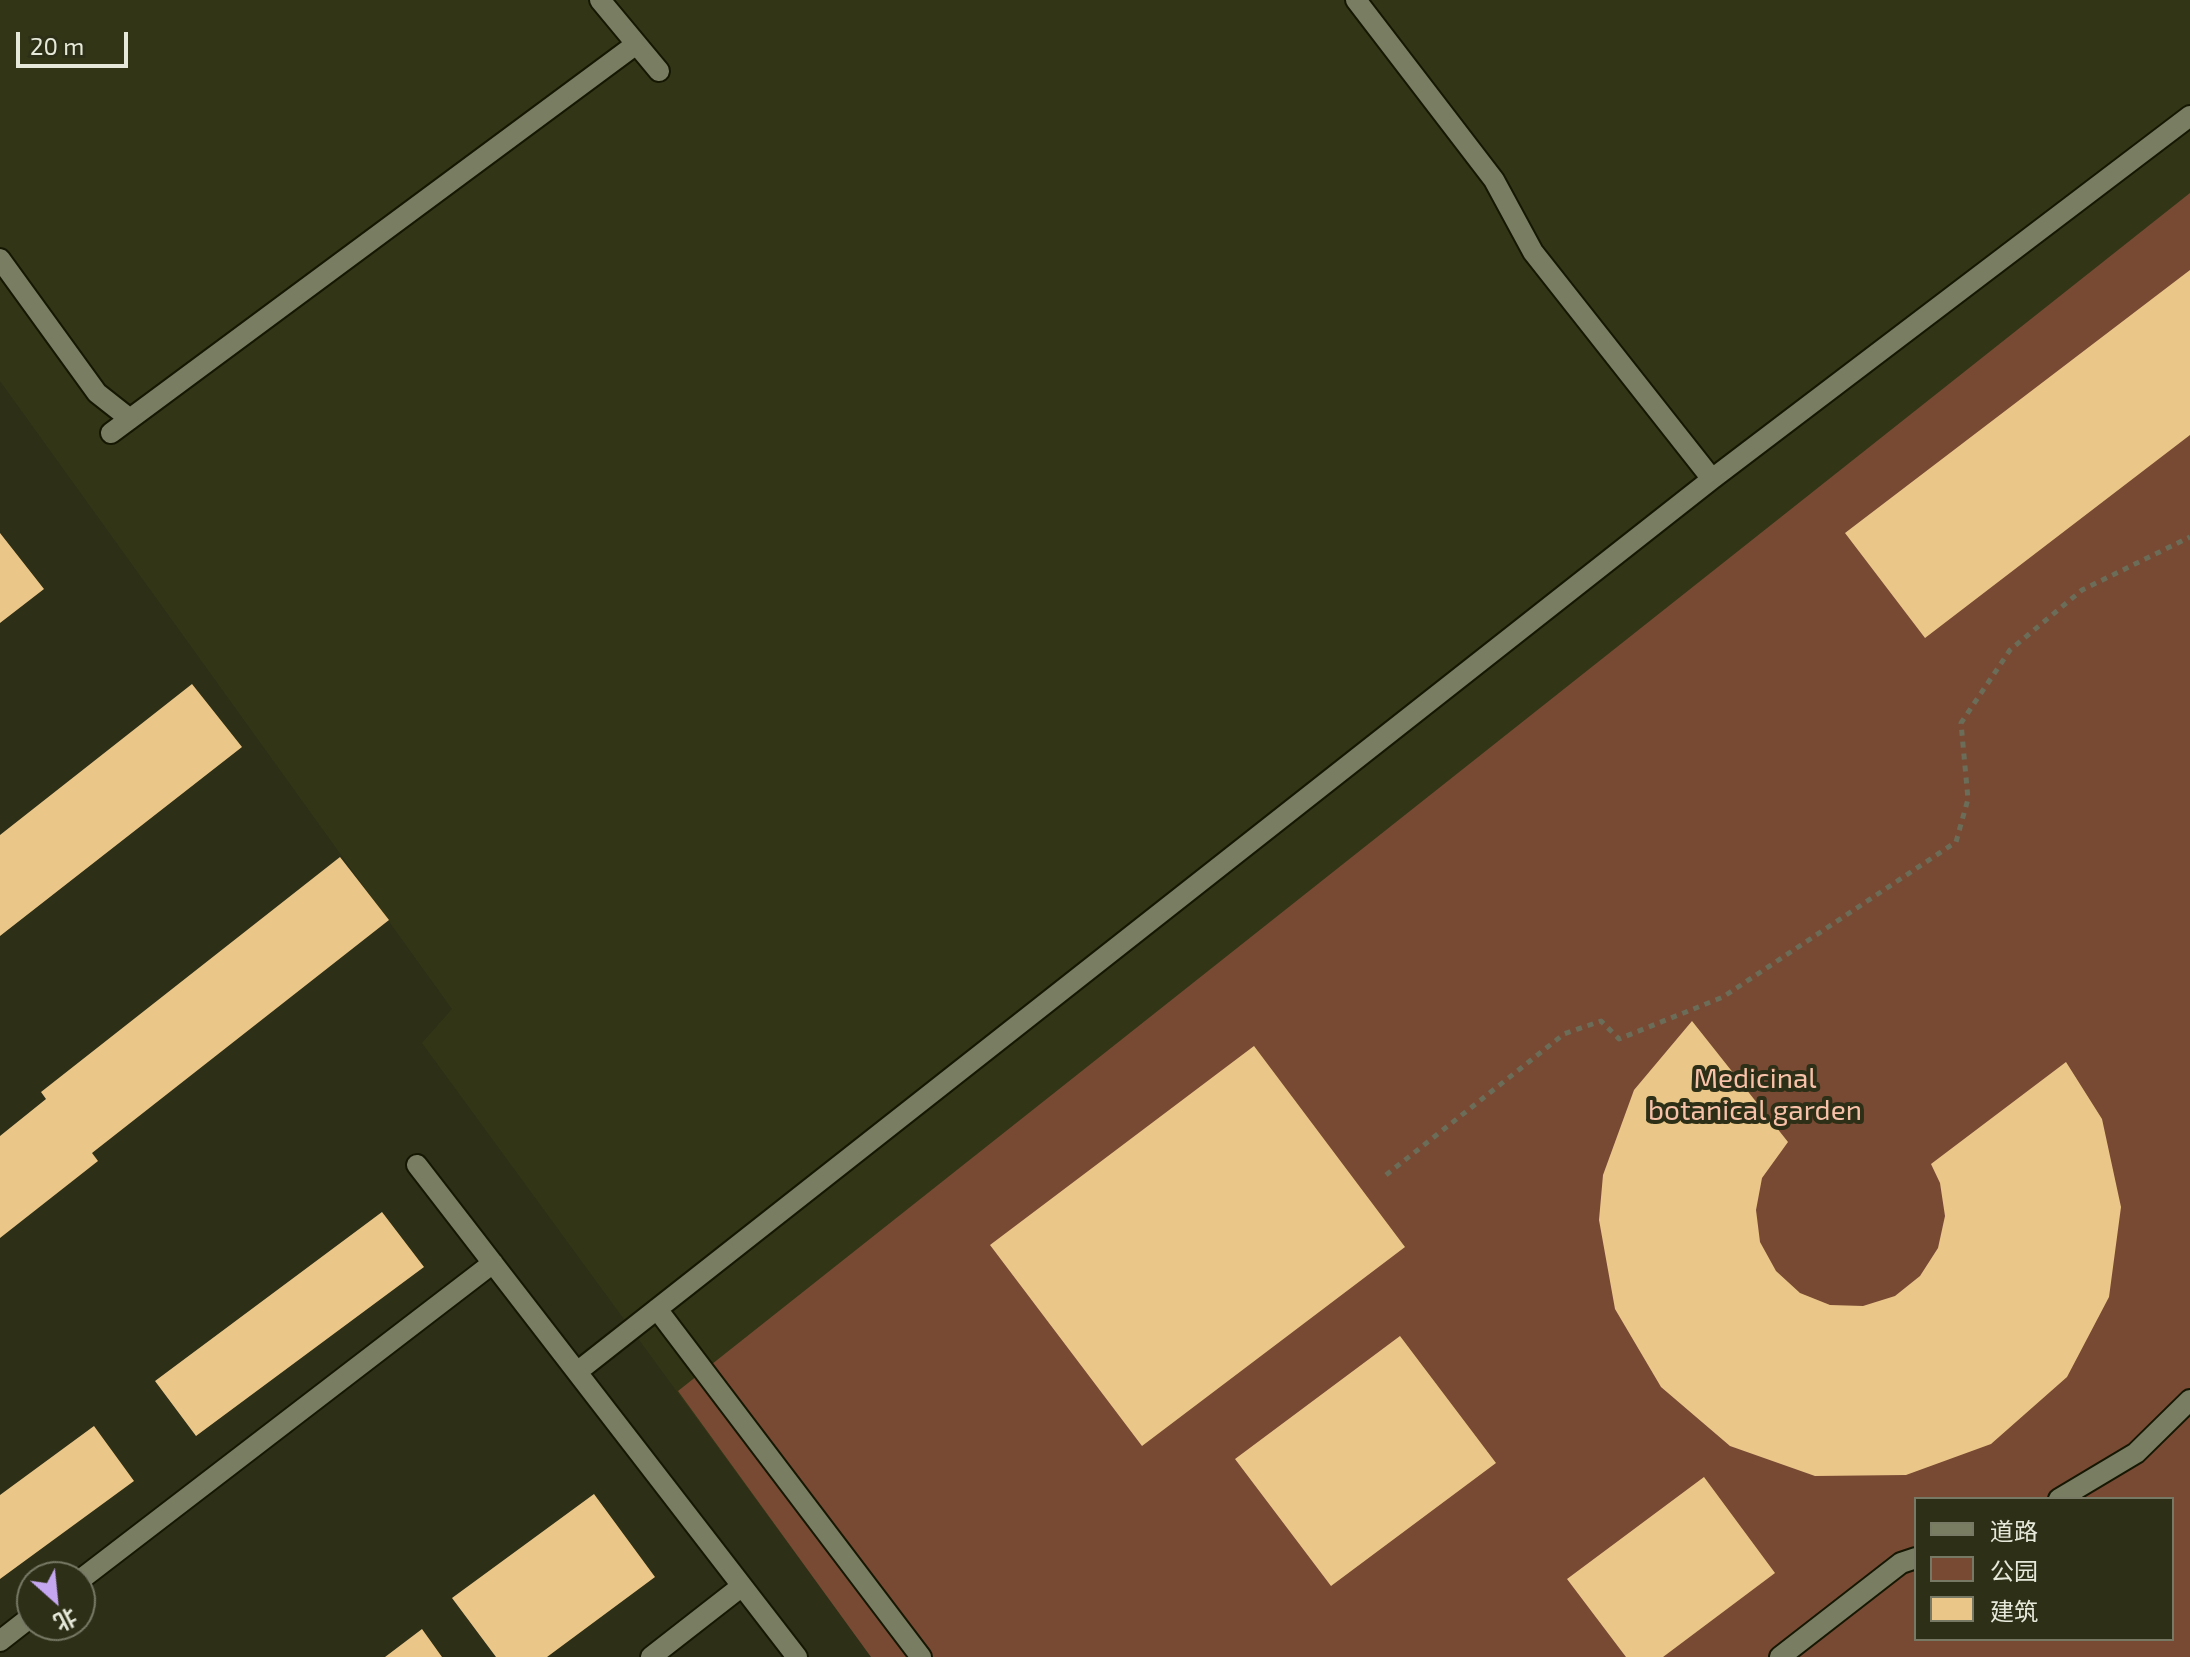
<!DOCTYPE html>
<meta charset="utf-8">
<style>
body{margin:0}
#map{position:relative;width:2190px;height:1657px;overflow:hidden;background:#2d2f17;font-family:"Exo 2","Noto Sans SC",sans-serif}
canvas{display:block}
.legend{position:absolute;left:1914px;top:1497px;width:260px;height:144px;box-sizing:border-box;background:#2d2f17;border:2px solid #777965;margin:0;padding:10px 14px;list-style:none;font-size:24px;color:#e6e8d9}
.legend li{display:flex;align-items:center;gap:16px;height:40px}
.legend b{width:40px;border:2px solid #777965}
.north{position:absolute;left:16px;top:1561px;width:80px;height:80px;box-sizing:border-box;background:#2d2f17;border:2px solid #777965;border-radius:50%;rotate:153deg;font-size:22px;font-weight:700;line-height:32px;text-align:center;color:#e6e8d9}
.north::after{content:'';display:block;margin:auto;width:28px;height:36px;background:#c5a7f1;clip-path:polygon(50% 0,100% 100%,50% 72%,0 100%)}
.scale{position:absolute;left:16px;top:32px;width:112px;height:36px;box-sizing:border-box;border:4px solid #e6e8d9;border-top:0;padding-left:10px;font-size:24px;line-height:28px;white-space:nowrap;color:#e6e8d9;-webkit-text-stroke:6px #2d2f17;paint-order:stroke}
</style>
<div id="map">
<canvas width="2190" height="1657"></canvas>
<ul class="legend">
<li><b style="height:10px;background:#797d62"></b>道路</li>
<li><b style="height:22px;background:#784a34"></b>公园</li>
<li><b style="height:22px;background:#ebc689"></b>建筑</li>
</ul>
<div class="north">北</div>
<div class="scale">20 m</div>
</div>
<script>
const c = document.querySelector('canvas').getContext('2d');
c.lineJoin = 'round';
function fillPath(path, color) { c.fillStyle = color; c.fill(path, 'evenodd'); }
const toPath = rows => new Path2D(rows.map(r => 'M' + r).join(''));
function strokePath(path, color, width, dash) { c.strokeStyle = color; c.lineWidth = width; c.lineCap = dash ? 'butt' : 'round'; c.setLineDash(dash || []); c.stroke(path); }
function label(font, color, halo, rows, align = 'center') {
  c.font = font + ' "Exo 2",sans-serif'; c.lineWidth = 8; c.setLineDash([]); c.textBaseline = 'middle'; c.strokeStyle = halo; c.fillStyle = color; for (const [text, x, y, turn = 0] of rows) {
    c.save(); c.translate(x, y); c.rotate((+turn || 0) * Math.PI / 180); c.textAlign = isNaN(turn) ? turn : align; if (halo) c.strokeText(text, 0, 0); c.fillText(text, 0, 0); c.restore();
  }
}
fillPath(toPath([
 [0,0,2190,0,2190,1657,871,1657,422,1043,452,1009,0,381],
 [1916,1499,2172,1499,2172,1639,1916,1639]
]), '#333616');
fillPath(toPath([
 [2190,193,2190,1657,871,1657,678,1391],
 [1916,1499,2172,1499,2172,1639,1916,1639]
]), '#784a34');
fillPath(toPath([
 [2190,270,2190,435,1925,638,1845,533],
 [0,533,44,589,0,623],
 [192,684,242,747,0,936,0,835],
 [340,857,389,920,92,1153,98,1161,0,1238,0,1136,46,1099,41,1092],
 [1692,1021,1788,1142,1762,1178,1756,1210,1760,1242,1776,1271,1800,1293,1830,1305,1863,1306,1895,1296,1920,1276,1938,1248,1945,1216,1940,1183,1931,1164,2066,1062,2102,1119,2121,1207,2109,1297,2067,1377,1991,1444,1906,1475,1815,1476,1730,1446,1661,1387,1615,1309,1599,1220,1603,1175,1634,1090],
 [1254,1046,1405,1247,1142,1446,990,1245],
 [382,1212,424,1267,196,1436,155,1381],
 [1400,1336,1496,1463,1331,1586,1235,1459],
 [94,1426,134,1481,0,1579,0,1495],
 [1704,1477,1775,1573,1663,1657,1626,1657,1567,1579],
 [594,1494,655,1577,547,1657,496,1657,452,1598],
 [422,1629,442,1657,385,1657]
]), '#ebc689');
const minor = toPath([
 [600,0,659,71],
 [1356,0,1494,180,1533,252,1712,479],
 [0,259,97,393,130,419],
 [111,433,635,45],
 [417,1165,797,1657],
 [657,1309,921,1657],
 [577,1372,1712,479,2190,116],
 [2059,1499,2136,1453,2190,1400],
 [80,1580,493,1263],
 [0,1641,32,1616],
 [651,1657,742,1586],
 [1780,1657,1901,1563,1916,1558]
]);
strokePath(minor, '#151702', 24);
strokePath(toPath([
 [1386,1175,1564,1034,1601,1021,1619,1039,1723,997,1956,842,1968,799,1961,723,2010,650,2082,590,2190,537]
]), '#6b6d58', 5, [6, 6]);
strokePath(minor, '#797d62', 20);
label('28px', '#f8c2a9', '#2d2f17', [
 ["Medicinal",1755,1079],
 ["botanical garden",1755,1111]
]);
</script>
